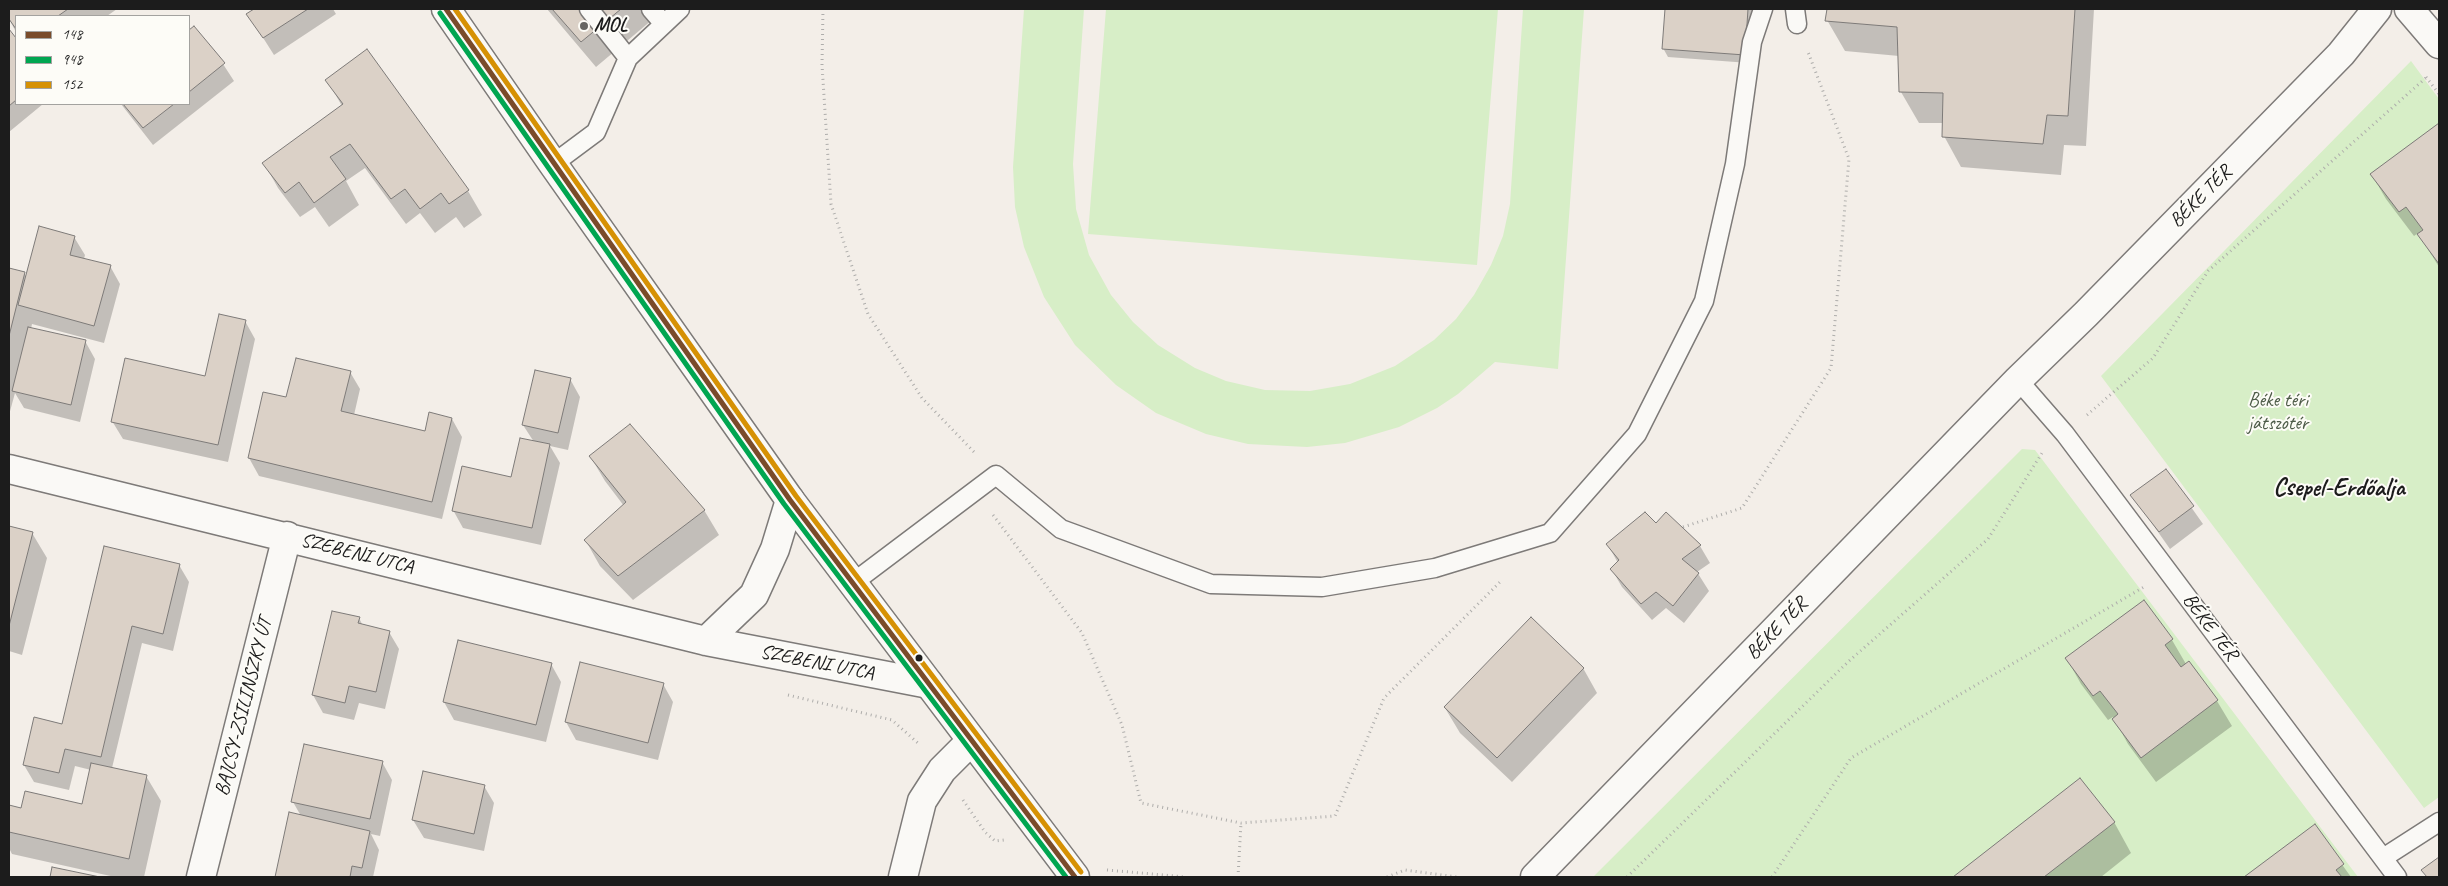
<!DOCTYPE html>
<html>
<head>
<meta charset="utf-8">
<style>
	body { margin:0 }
	#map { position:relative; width:2448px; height:886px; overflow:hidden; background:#f3eee8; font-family:Caveat,sans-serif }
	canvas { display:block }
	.frame { position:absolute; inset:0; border:10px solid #1c1c1c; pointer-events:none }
	.legend { position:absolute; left:15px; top:15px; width:175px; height:90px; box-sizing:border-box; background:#fdfcf7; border:1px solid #a3a29f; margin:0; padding:6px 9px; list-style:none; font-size:15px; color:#1c1c1c }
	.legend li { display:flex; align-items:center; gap:10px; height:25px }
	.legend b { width:25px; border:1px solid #a3a29f }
</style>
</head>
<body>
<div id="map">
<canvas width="2448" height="886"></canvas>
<div class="frame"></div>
<ul class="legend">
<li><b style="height:6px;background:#7a4b2a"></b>148</li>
<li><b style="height:6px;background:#00a651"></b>948</li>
<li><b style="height:6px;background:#d69104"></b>152</li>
</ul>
</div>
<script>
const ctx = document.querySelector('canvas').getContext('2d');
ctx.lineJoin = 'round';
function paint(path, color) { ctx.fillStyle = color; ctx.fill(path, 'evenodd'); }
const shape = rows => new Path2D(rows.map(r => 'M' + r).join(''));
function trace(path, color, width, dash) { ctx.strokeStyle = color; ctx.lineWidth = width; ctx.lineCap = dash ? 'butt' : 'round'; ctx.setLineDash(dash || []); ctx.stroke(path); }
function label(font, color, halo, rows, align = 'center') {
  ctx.font = font + ' Caveat,sans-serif'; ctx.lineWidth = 4; ctx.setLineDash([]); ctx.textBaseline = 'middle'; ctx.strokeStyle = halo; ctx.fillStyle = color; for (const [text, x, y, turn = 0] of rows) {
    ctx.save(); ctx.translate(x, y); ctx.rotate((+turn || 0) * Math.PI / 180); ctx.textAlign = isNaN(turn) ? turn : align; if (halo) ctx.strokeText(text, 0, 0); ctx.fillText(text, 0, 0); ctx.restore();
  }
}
const green = shape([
	[1024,9,1084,9,1073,164,1076,209,1089,255,1111,295,1133,322,1158,345,1195,368,1226,381,1265,390,1310,391,1350,384,1395,366,1434,340,1456,319,1474,295,1491,265,1503,236,1510,204,1523,9,1584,9,1558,369,1495,362,1458,394,1437,408,1399,427,1345,443,1307,447,1248,444,1206,434,1156,413,1116,385,1075,345,1044,297,1024,247,1015,207,1013,167],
	[1106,9,1498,9,1477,265,1088,234],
	[2411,61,2439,99,2439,797,2424,808,2101,376],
	[2022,449,2035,450,2358,877,1593,877]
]);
const shadow = shape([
	[9,9,117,9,107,16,16,16,16,32,9,19],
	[256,9,333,9,336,14,274,55,248,14],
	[547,9,665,9,596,67],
	[1666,9,1753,9,1749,63,1668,57,1663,48],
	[1828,9,2094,9,2086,146,2064,145,2061,175,1961,167,1944,136,1944,123,1919,123,1901,92,1899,56,1845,51,1827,20],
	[194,27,223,64,234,81,153,145,121,104,189,104,189,32],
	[9,31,16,40,16,104,43,104,9,132],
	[327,80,468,191,482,215,464,228,456,217,435,233,420,213,406,224,365,168,346,181,359,205,329,227,315,207,300,217,278,188,264,163,342,106],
	[2439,125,2439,267,2418,233,2414,236,2386,199,2372,175],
	[74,237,85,255,84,259,110,266,120,284,104,343,32,324,31,329,85,341,95,359,80,422,24,408,15,393,9,415,9,269,24,273,27,278],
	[245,321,255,339,228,462,123,439,112,421,206,378],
	[350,372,360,389,354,415,426,432,452,419,462,437,442,519,259,476,249,458],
	[570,379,580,397,568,450,550,446,560,463,541,545,463,528,453,510,512,479,534,442,523,425],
	[590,456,704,510,719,535,633,600,600,566,586,541,624,506,605,481],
	[2165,470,2203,524,2170,549,2132,495],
	[1666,514,1700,546,1710,563,1697,572,1709,591,1684,623,1666,608,1652,620,1622,587,1612,570,1618,563,1608,545,1656,525],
	[9,527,32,533,47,558,22,655,9,651],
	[105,547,179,565,189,582,173,651,142,643,112,768,146,776,161,801,144,877,115,877,12,854,9,848,9,806,22,809,83,806,91,770,75,766,69,790,34,782,24,765,63,726],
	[2143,602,2172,640,2186,664,2188,663,2217,701,2232,726,2156,782,2128,744,2113,717,2108,720,2081,684,2067,659],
	[359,618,363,626,389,632,399,649,385,709,359,703,354,720,323,713,313,695],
	[551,664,561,682,546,742,454,720,444,702],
	[1583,668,1597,693,1512,782,1460,733,1445,708],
	[663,684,673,702,658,760,576,740,566,722],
	[382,762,392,780,380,836,371,834,379,850,373,877,276,877,290,814,301,816,293,802],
	[2080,780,2114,822,2131,853,2101,877,1955,877],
	[484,786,494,803,484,851,424,838,413,820],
	[2314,826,2351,877,2246,877]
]);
const building = shape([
	[9,9,68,9,58,16,16,16,16,29,9,19,9,9],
	[254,9,308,9,263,38,246,14,254,9],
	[552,9,621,9,581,42,552,9],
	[1665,9,1748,9,1745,55,1662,49,1665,9],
	[1827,9,2075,9,2068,116,2047,115,2043,144,1942,137,1943,93,1899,92,1897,27,1825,21,1827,9],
	[194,26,225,63,189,92,189,30,194,26],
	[9,29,16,38,16,100,9,106,9,29],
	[367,49,469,190,449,204,441,193,420,209,405,189,391,199,350,144,330,157,346,179,314,203,299,182,285,193,262,163,343,104,325,80,367,49],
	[123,104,174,104,143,128,123,104],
	[2439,123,2439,264,2417,234,2423,230,2406,207,2399,212,2370,174,2439,123],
	[39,226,75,236,70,255,111,265,94,326,18,305,39,226],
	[9,268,25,272,9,336,9,268],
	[219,314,246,320,218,445,111,422,125,358,205,376,219,314],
	[28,327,86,340,71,405,12,391,28,327],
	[296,358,351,371,341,411,425,431,429,412,452,418,432,502,248,458,263,392,286,397,296,358],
	[535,370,571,378,558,433,522,425,535,370],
	[630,424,705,510,618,576,584,540,626,502,589,456,630,424],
	[520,438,550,444,532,528,452,511,462,466,511,477,520,438],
	[2166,469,2194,506,2159,532,2130,495,2166,469],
	[1645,512,1656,523,1666,512,1701,545,1682,559,1699,573,1673,606,1656,592,1641,604,1610,569,1619,560,1606,544,1645,512],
	[9,526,33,532,9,626,9,526],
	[104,546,180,564,163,634,132,626,101,757,65,749,59,773,23,765,34,717,62,724,104,546],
	[2144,600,2173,639,2165,645,2181,667,2189,661,2218,700,2141,758,2112,719,2118,714,2100,691,2093,696,2065,658,2144,600],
	[332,611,360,617,358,623,390,631,376,692,349,686,345,703,312,695,332,611],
	[1531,617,1584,668,1497,758,1444,707,1531,617],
	[458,640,552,663,536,725,443,702,458,640],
	[580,662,664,683,648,743,565,722,580,662],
	[304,744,383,761,370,819,291,802,304,744],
	[91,763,147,775,129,859,9,832,9,805,21,808,25,791,82,804,91,763],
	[423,771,485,785,474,834,412,820,423,771],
	[2080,778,2115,822,2044,877,1953,877,2080,778],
	[289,812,370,831,362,868,352,866,350,877,275,877,289,812],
	[2315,824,2344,864,2336,870,2342,877,2244,877,2315,824],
	[2439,857,2439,877,2427,877,2421,870,2439,857],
	[52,867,100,877,50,877,52,867]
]);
const path = shape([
	[823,9,822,65,831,204,868,314,922,398,975,453],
	[2426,77,2439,94],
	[2087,415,2153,358,2208,271,2428,76],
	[993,515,1082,633,1122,725,1141,803,1241,823,1335,816,1384,698,1501,581],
	[1683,527,1742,508,1831,368,1849,159,1808,52],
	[788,695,892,720,919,744],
	[963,800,985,832,995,841,1004,840],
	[1107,870,1186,877],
	[1238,877,1241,823],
	[1387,877,1405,870,1457,877],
	[1627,877,1849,661,1988,539,2042,453],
	[1772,877,1851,758,2144,587]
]);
const service = shape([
	[589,9,628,58],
	[651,9,664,24],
	[1795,9,1797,24],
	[553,164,596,132,628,58,680,9],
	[2018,380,2065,434,2397,877],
	[854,582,996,475,1061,529,1211,584,1322,587,1435,568,1550,533,1637,434,1704,301,1735,164,1752,42,1763,9],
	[2383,858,2439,822]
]);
const minor = shape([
	[2409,9,2439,44],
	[9,469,706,641,929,684],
	[706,641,754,595,775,549,790,500],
	[201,877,287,536],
	[903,877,922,801,942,770,971,741],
	[1535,877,2018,380,2086,314,2341,54,2377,9]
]);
const tertiary = shape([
	[446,9,553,164,790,500,1075,877]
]);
const bus1 = shape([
	[446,9,790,500,1075,877]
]);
const bus2 = shape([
	[440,13,784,504,1066,877]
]);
const bus3 = shape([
	[455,9,796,496,1081,872]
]);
const markers = [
	[584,26,5,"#676663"],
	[919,658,4.5,"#1c1c1c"]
];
const poiNames = [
	["MOL",594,26]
];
const streetNames = [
	["BÉKE TÉR",2201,197,-45],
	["SZEBENI UTCA",357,554,14],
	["BÉKE TÉR",2210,627,53],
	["BÉKE TÉR",1777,629,-46],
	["SZEBENI UTCA",817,663,11],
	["BAJCSY-ZSILINSZKY ÚT",244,707,-76]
];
const parkNames = [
	["Béke téri",2278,401],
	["játszótér",2278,424]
];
const districtNames = [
	["Csepel-Erdőalja",2339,488]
];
paint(green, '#d7eec7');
paint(shadow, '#0003');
paint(building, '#dbd1c7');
trace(building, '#7d7a78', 1);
trace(service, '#7d7a78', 21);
trace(minor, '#7d7a78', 31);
trace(tertiary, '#7d7a78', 31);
trace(path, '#aeadab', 3, [1, 4]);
trace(service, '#faf9f6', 18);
trace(minor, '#faf9f6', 28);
trace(tertiary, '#faf9f6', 28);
trace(bus1, '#7a4b2a', 5);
trace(bus2, '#00a651', 5);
trace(bus3, '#d69104', 5);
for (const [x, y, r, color] of markers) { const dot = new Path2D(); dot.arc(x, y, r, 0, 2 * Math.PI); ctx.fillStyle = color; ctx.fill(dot); trace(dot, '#fdfcf7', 2); }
label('bold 20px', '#1c1c1c', '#fdfcf7', poiNames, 'left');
label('20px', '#1c1c1c', '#fdfcf7', streetNames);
label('20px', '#4d5b47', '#fdfcf7', parkNames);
label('bold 25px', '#1c1c1c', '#fdfcf7', districtNames);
</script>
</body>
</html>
